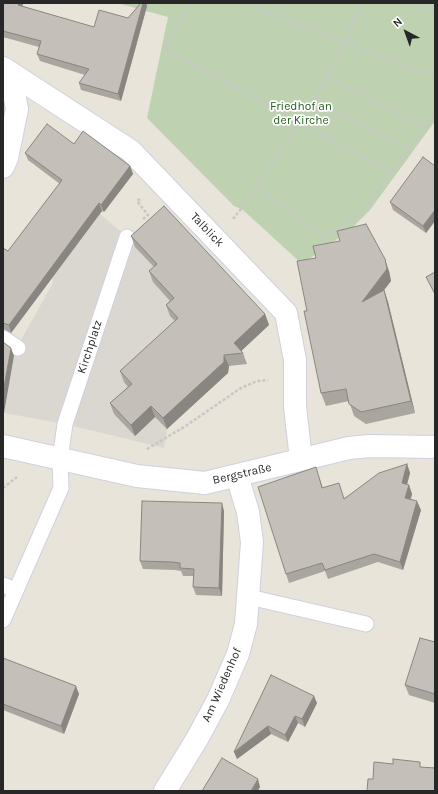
<!DOCTYPE html>
<html>
<head>
<meta charset="utf-8">
<style>
	body { margin:0 }
	#map { position:relative; width:438px; height:794px; overflow:hidden; background:#e9e4d9; font-family:Karla,sans-serif }
	canvas { display:block }
	.frame { position:absolute; inset:0; border:4px solid #272727; pointer-events:none }
	.north { position:absolute; left:386px; top:12px; width:40px; height:40px; -webkit-text-stroke:3px #fff; paint-order:stroke; rotate:319deg; font-size:11px; font-weight:700; line-height:16px; text-align:center; color:#272727 }
	.north::after { content:''; display:block; margin:auto; width:14px; height:18px; background:#272727; clip-path:polygon(50% 0,100% 100%,50% 72%,0 100%) }
</style>
</head>
<body>
<div id="map">
<canvas width="438" height="794"></canvas>
<div class="frame"></div>
<div class="north">N</div>
</div>
<script>
const ctx = document.querySelector('canvas').getContext('2d');
ctx.lineJoin = 'round';
function paint(path, color) { ctx.fillStyle = color; ctx.fill(path, 'evenodd'); }
const shape = rows => new Path2D(rows.map(r => 'M' + r).join(''));
function trace(path, color, width, dash) { ctx.strokeStyle = color; ctx.lineWidth = width; ctx.lineCap = dash ? 'butt' : 'round'; ctx.setLineDash(dash || []); ctx.stroke(path); }
function label(font, color, halo, rows, align = 'center') {
  ctx.font = font + ' Karla,sans-serif'; ctx.lineWidth = 3.5; ctx.setLineDash([]); ctx.textBaseline = 'middle'; ctx.strokeStyle = halo; ctx.fillStyle = color; for (const [text, x, y, turn = 0] of rows) {
    ctx.save(); ctx.translate(x, y); ctx.rotate((+turn || 0) * Math.PI / 180); ctx.textAlign = isNaN(turn) ? turn : align; if (halo) ctx.strokeText(text, 0, 0); ctx.fillText(text, 0, 0); ctx.restore();
  }
}
const cemetery = shape([
	[117,3,435,3,435,121,370,210,350,230,302,264,243,210,234,206,147,118,168,17]
]);
const plaza = shape([
	[100,214,127,237,161,275,178,309,182,329,136,395,167,429,164,448,65,424,4,413,14,358,22,338,53,283,52,277]
]);
const path = shape([
	[190,3,164,49,392,172],
	[245,3,435,77],
	[409,3,435,12],
	[326,77,426,127],
	[315,99,409,149],
	[257,186,324,237,361,213,435,114],
	[140,199,137,201,148,215,143,219],
	[233,219,248,200,315,99,345,42,361,3],
	[147,449,184,427,241,388,257,381,268,380],
	[3,488,17,477]
]);
const service = shape([
	[3,338,18,348],
	[3,585,16,590],
	[249,597,366,624],
	[3,620,61,488,60,459,65,424,127,237]
]);
const minor = shape([
	[3,68,131,151,286,313,295,360,295,407,301,459],
	[3,167,7,158,17,109,10,72],
	[165,791,197,739,218,700,238,654,246,624,252,542,248,512,237,476]
]);
const secondary = shape([
	[3,446,137,476,205,483,349,448,369,446,435,447]
]);
const wall = shape([
	[3,3,23,3,22,7,94,27,128,18,141,3,146,3,147,6,121,101,81,90,79,83,85,75,40,61,37,54,39,47,3,37],
	[74,144,130,166,133,174,104,212,102,211,11,333,3,329,3,248,8,251,60,184,28,160,25,153],
	[435,166,435,221,426,233,393,210,390,202],
	[131,236,265,314,269,325,241,351,243,353,247,364,229,366,228,373,167,429,155,417,135,436,114,414,110,403,128,387,124,382,120,371,175,321,170,316,166,305,170,301,153,282,149,271,154,267,135,247],
	[316,258,389,271,391,281,384,290,388,302,415,413,366,424,354,416,349,401,326,406,321,393,307,311],
	[435,272,435,295,426,277],
	[407,464,410,473,407,485,409,485,412,494,411,499,421,510,403,570,378,562,328,579,325,571,289,583,286,574,319,476,323,488,344,498],
	[224,511,222,596,196,595,193,587,193,576,183,576,181,571,175,570,143,569,140,561],
	[435,642,435,703,409,695,405,685],
	[3,658,79,694,64,734,3,710],
	[271,675,317,703,305,727,298,723,288,742,271,734,237,759]
]);
const shadedWall = shape([
	[19,3,23,3,21,13,18,5],
	[143,3,146,3,147,6,121,101,118,94],
	[130,166,133,174,104,212,101,205],
	[99,203,102,211,11,333,9,325],
	[435,210,435,221,426,233,423,226],
	[385,259,389,271,391,281,384,290,388,302,415,413,411,401,362,302],
	[265,314,269,325,238,354,234,343],
	[11,348,14,356,4,413,3,393],
	[224,355,229,366,228,373,167,429,163,418],
	[151,406,155,417,135,436,131,425],
	[407,464,410,473,405,491,402,483],
	[409,485,412,494,408,506,405,498],
	[417,501,421,510,403,570,400,562],
	[222,503,224,511,222,596,219,588],
	[76,686,79,694,64,734,61,726],
	[314,696,317,703,305,727,302,719],
	[295,716,298,723,288,742,285,735],
	[268,726,271,734,237,759,234,752],
	[258,779,260,787,258,791,251,791]
]);
const building = shape([
	[3,3,19,3,18,5,94,27,99,10,128,18,141,3,143,3,118,94,79,83,89,69,37,54,41,41,3,31,3,3],
	[47,124,74,144,83,131,130,166,101,205,99,203,9,325,3,323,3,248,8,251,62,180,25,153,47,124],
	[423,157,435,166,435,210,423,226,390,202,423,157],
	[164,206,265,314,234,343,243,353,224,355,224,362,163,418,151,406,131,425,110,403,132,384,120,371,178,318,166,305,174,298,149,271,157,264,131,236,164,206],
	[366,224,385,259,387,269,362,302,384,290,411,401,361,412,349,404,346,389,321,393,304,311,307,311,297,261,316,258,313,246,340,241,337,231,366,224],
	[435,272,435,294,426,277,435,272],
	[3,342,11,348,3,393,3,342],
	[407,464,402,483,409,485,405,498,417,501,400,562,374,554,325,570,322,563,286,574,258,487,316,467,322,488,339,483,344,499,379,473,407,464],
	[142,501,222,503,219,588,193,587,194,569,180,568,180,563,172,562,140,561,142,501],
	[420,638,435,642,435,694,405,685,420,638],
	[3,658,76,686,61,726,3,704,3,658],
	[271,675,314,696,302,719,295,716,285,735,268,726,234,752,271,675],
	[222,758,258,779,251,791,202,791,222,758],
	[393,759,420,762,420,767,435,768,435,791,367,791,368,779,373,779,374,762,393,764,393,759]
]);
const parkNames = [
	["Friedhof an",301,107],
	["der Kirche",301,121]
];
const streetNames = [
	["Talblick",207,230,46],
	["Kirchplatz",90,347,-72],
	["Bergstraße",242,474,-13],
	["Am Wiedenhof",222,685,-66]
];
paint(cemetery, '#bed2b1');
paint(plaza, '#dad6d0');
trace(service, '#cfd0e0', 17);
trace(minor, '#cfd0e0', 24);
trace(secondary, '#cfd0e0', 24);
trace(path, '#c7c7c7', 2.5, [3, 2]);
trace(service, '#fff', 15);
trace(minor, '#fff', 22);
trace(secondary, '#fff', 22);
paint(wall, '#a9a59f');
paint(shadedWall, '#898682');
paint(building, '#c4c0b9');
trace(building, '#898682', 1);
label('12px', '#255f1d', '#fff', parkNames);
label('12px', '#272727', '#fff', streetNames);
</script>
</body>
</html>
